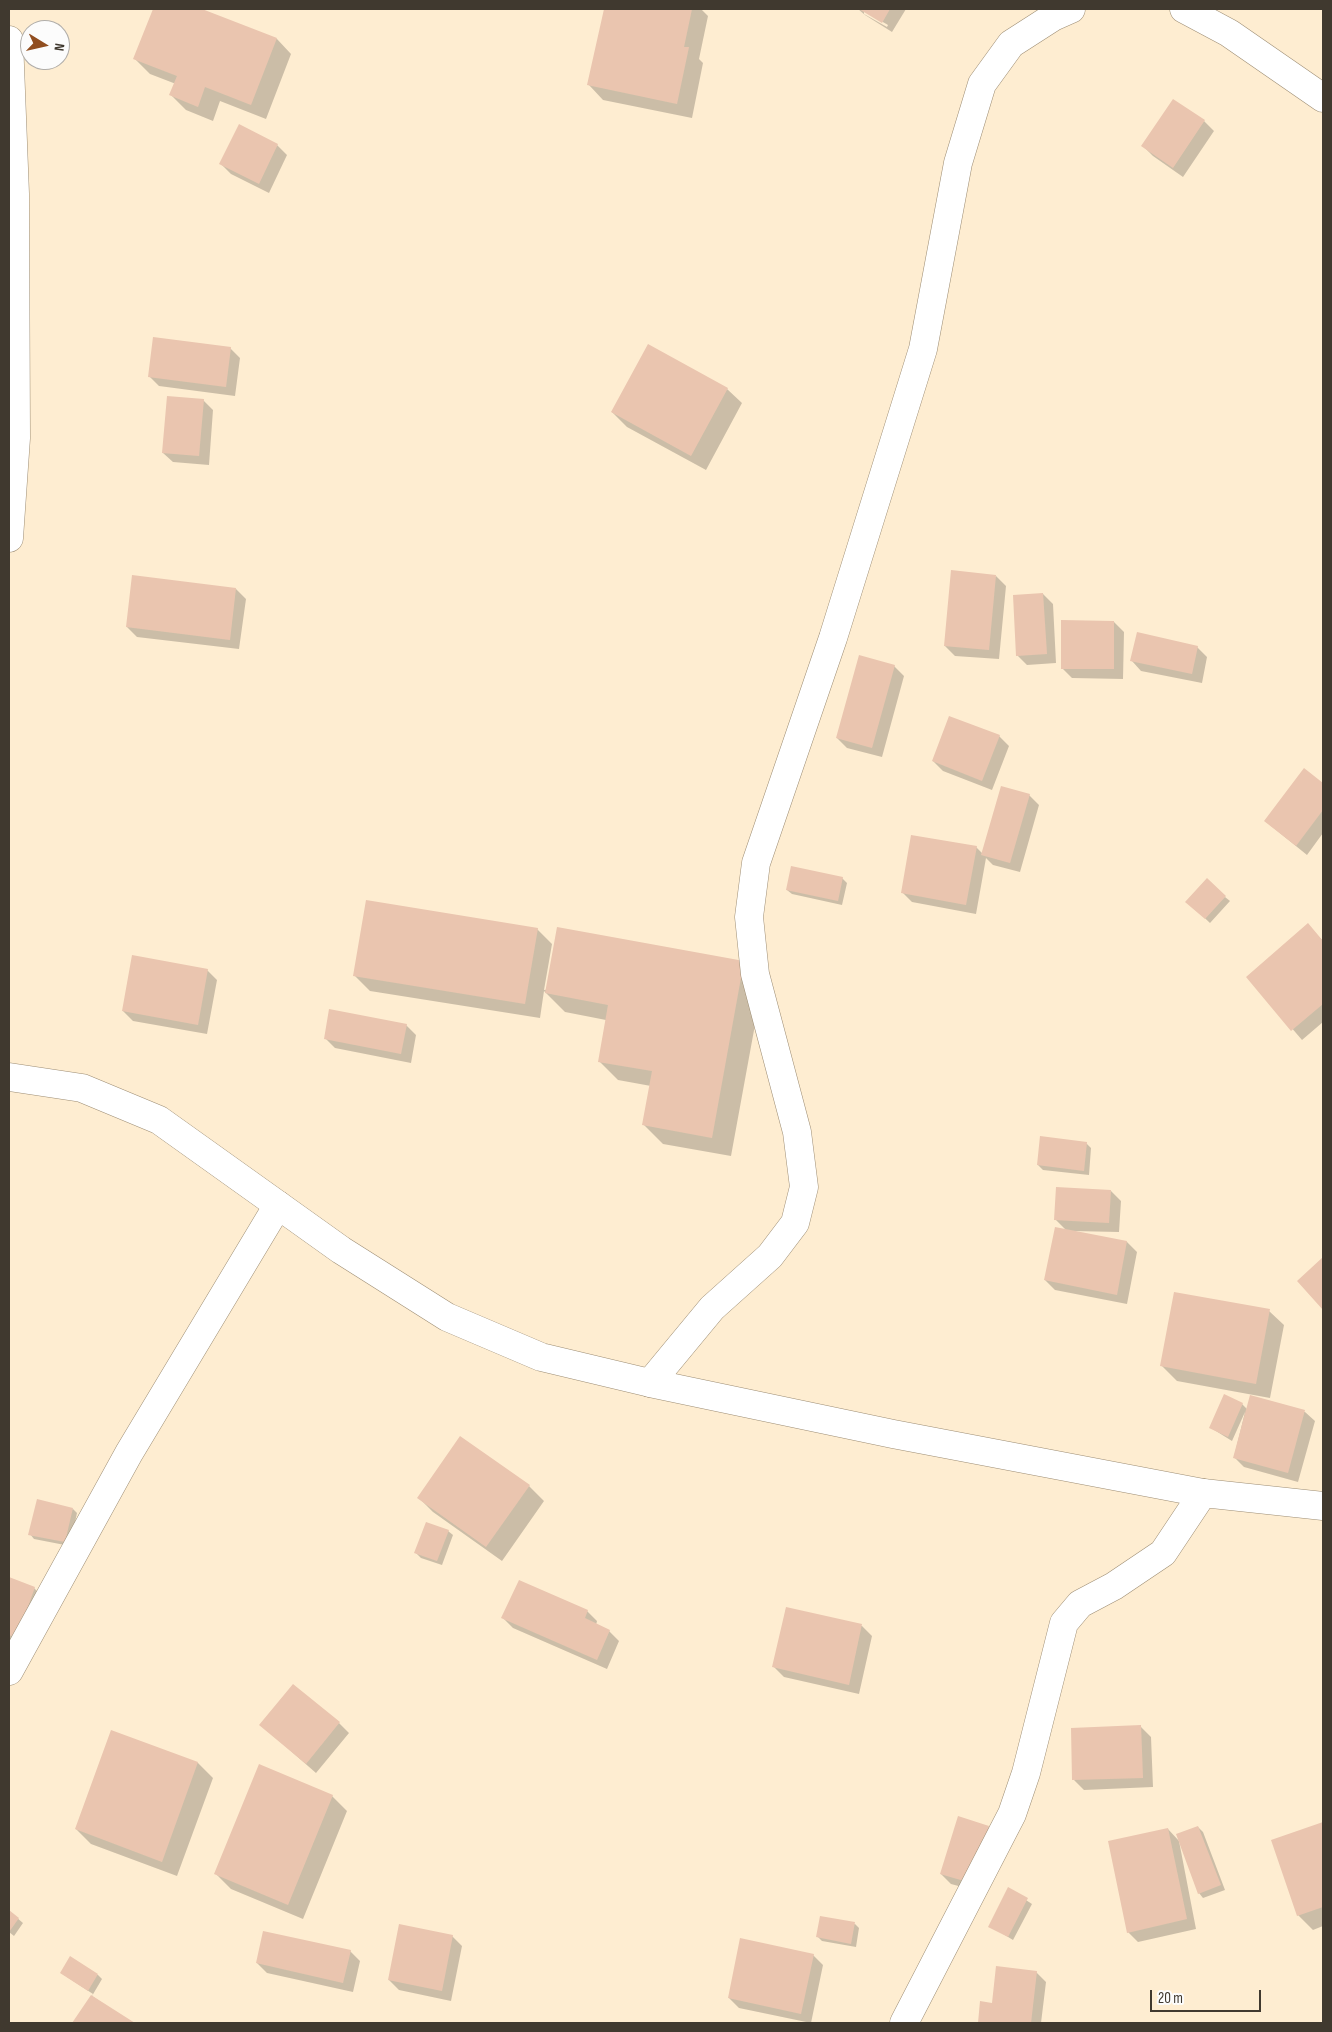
<!DOCTYPE html>
<html>
<head>
<meta charset="utf-8">
<style>
	body { margin:0 }
	#map { position:relative; width:1332px; height:2032px; overflow:hidden; background:#feedd1; font-family:"Sofia Sans Condensed",sans-serif }
	canvas { display:block }
	.frame { position:absolute; inset:0; border:10px solid #40392f; pointer-events:none }
	.north { position:absolute; left:20px; top:20px; width:50px; height:50px; box-sizing:border-box; background:#fcfcfc; border:1px solid #b1aeaa; border-radius:50%; rotate:99deg; font-size:14px; font-weight:700; line-height:20px; text-align:center; color:#40392f }
	.north::after { content:''; display:block; margin:auto; width:18px; height:22px; background:#914e20; clip-path:polygon(50% 0,100% 100%,50% 72%,0 100%) }
	.scale { position:absolute; left:1150px; top:1990px; width:111px; height:22px; box-sizing:border-box; border:2px solid #40392f; border-top:0; padding-left:6px; font-size:15px; line-height:18px; white-space:nowrap; color:#40392f; -webkit-text-stroke:4px #fcfcfc; paint-order:stroke }
</style>
</head>
<body>
<div id="map">
<canvas width="1332" height="2032"></canvas>
<div class="frame"></div>
<div class="north">N</div>
<div class="scale">20 m</div>
</div>
<script>
const ctx = document.querySelector('canvas').getContext('2d');
ctx.lineJoin = 'round';
function paint(path, color) { ctx.fillStyle = color; ctx.fill(path, 'evenodd'); }
const shape = rows => new Path2D(rows.map(r => 'M' + r).join(''));
function trace(path, color, width, dash) { ctx.strokeStyle = color; ctx.lineWidth = width; ctx.lineCap = dash ? 'butt' : 'round'; ctx.setLineDash(dash || []); ctx.stroke(path); }
const shadow = shape([
	[154,9,198,9,277,39,291,54,266,119,220,101,213,121,186,110,171,95,176,84,150,74,135,59],
	[605,9,701,9,708,16,699,59,703,63,692,118,603,100,589,85],
	[858,9,906,9,892,32,865,15],
	[864,11,888,25,887,27,864,14],
	[1204,121,1214,131,1183,177,1153,156,1143,146],
	[277,145,287,155,269,193,231,174,221,164],
	[230,348,240,358,235,396,159,386,149,376],
	[727,389,742,403,706,470,627,427,612,412],
	[203,400,213,410,209,465,173,462,163,453],
	[996,576,1006,586,999,659,955,656,945,646],
	[236,589,246,599,239,649,137,637,127,627],
	[1043,594,1053,604,1056,663,1027,665,1017,655],
	[1114,622,1124,632,1123,679,1072,678,1062,668],
	[1197,647,1207,657,1202,683,1141,671,1132,661],
	[894,666,904,676,882,757,847,748,837,738],
	[999,736,1009,746,992,790,943,771,933,761],
	[1304,770,1323,784,1323,833,1307,855,1265,821],
	[1029,795,1039,805,1020,872,993,865,986,858,976,914,912,902,902,892,976,847,983,854],
	[842,878,847,883,842,905,792,894,787,890],
	[1225,897,1230,901,1210,923,1192,906],
	[1308,925,1323,941,1323,1022,1302,1040,1248,977],
	[537,929,552,944,544,990,744,962,763,981,731,1156,663,1144,644,1125,651,1086,618,1080,599,1061,606,1020,565,1012,544,991,540,1018,370,991,355,976],
	[207,970,217,980,207,1034,133,1021,123,1011],
	[406,1025,416,1035,411,1063,335,1048,325,1038],
	[1086,1143,1091,1148,1089,1175,1043,1170,1038,1165],
	[1111,1191,1121,1201,1119,1232,1072,1231,1127,1242,1137,1252,1127,1304,1055,1290,1045,1280,1066,1230,1055,1219],
	[1269,1311,1284,1325,1270,1398,1177,1381,1162,1366],
	[1251,1396,1305,1412,1315,1421,1298,1482,1244,1467,1234,1457,1245,1412,1232,1441,1211,1428,1242,1404,1248,1410],
	[529,1486,544,1501,502,1561,433,1512,419,1498],
	[73,1509,77,1513,70,1546,34,1539,30,1534],
	[448,1531,453,1535,442,1565,421,1558,416,1553],
	[9,1579,34,1588,44,1598,27,1647,9,1641],
	[786,1609,862,1626,872,1636,859,1694,784,1677,774,1667],
	[587,1611,597,1621,596,1625,609,1631,619,1641,607,1669,513,1628,503,1618],
	[339,1723,349,1733,316,1773,261,1725],
	[1141,1727,1151,1737,1153,1787,1084,1790,1074,1780],
	[111,1732,198,1763,213,1778,177,1876,91,1844,76,1829],
	[332,1796,347,1811,303,1919,231,1889,216,1874],
	[1323,1824,1323,1926,1313,1930,1298,1915,1273,1841],
	[989,1827,999,1837,981,1892,951,1884,941,1874],
	[1198,1827,1203,1832,1225,1890,1203,1898,1199,1893],
	[1168,1829,1179,1841,1196,1929,1138,1942,1128,1932],
	[1009,1889,1032,1904,1013,1940,990,1926],
	[9,1911,23,1923,14,1936,9,1932],
	[855,1924,859,1928,856,1947,822,1941,817,1936],
	[452,1936,462,1946,451,2001,399,1990,389,1980],
	[350,1951,360,1961,353,1992,267,1973,257,1963],
	[813,1955,823,1965,811,2023,739,2008,729,1998],
	[1036,1972,1046,1982,1041,2023,979,2023,981,2003,993,2004],
	[61,1973,98,1975,102,1979,92,1996,132,2023,73,2023,93,1994]
]);
const building = shape([
	[153,9,202,9,277,38,251,105,205,87,198,107,169,95,177,76,133,59],
	[604,9,692,9,684,47,689,47,677,104,587,85],
	[859,9,890,9,882,23],
	[1173,99,1205,120,1173,168,1141,146],
	[239,124,278,144,259,184,219,164],
	[153,337,231,347,226,387,148,377],
	[648,344,728,388,691,456,611,412],
	[167,396,204,399,199,456,162,453],
	[951,570,996,575,989,650,944,646],
	[132,575,236,588,230,640,126,627],
	[1043,593,1047,654,1016,656,1013,595],
	[1061,620,1114,621,1114,669,1061,669],
	[1137,632,1198,646,1192,674,1130,661],
	[859,655,895,665,872,748,836,738],
	[949,716,1000,735,982,781,932,761],
	[1304,768,1323,783,1323,810,1296,846,1264,821],
	[1001,786,1030,794,1010,863,981,855],
	[911,835,977,846,966,905,901,893],
	[791,866,843,877,838,901,786,890],
	[1207,878,1226,896,1205,919,1185,902],
	[366,900,538,928,525,1004,353,976],
	[1308,923,1323,941,1323,1004,1291,1031,1246,977],
	[557,927,744,961,712,1138,642,1125,652,1071,598,1062,608,1005,545,993],
	[132,955,208,969,198,1025,122,1011],
	[329,1009,407,1024,401,1054,324,1039],
	[1040,1136,1087,1142,1084,1171,1037,1165],
	[1056,1187,1111,1190,1109,1223,1054,1220],
	[1055,1227,1127,1241,1117,1295,1044,1280],
	[1323,1257,1323,1310,1297,1281],
	[1174,1292,1270,1309,1256,1384,1160,1366],
	[1224,1394,1243,1403,1228,1437,1209,1428],
	[1250,1395,1305,1410,1288,1473,1233,1458],
	[460,1436,530,1485,486,1547,417,1498],
	[37,1499,73,1508,65,1542,28,1535],
	[426,1522,449,1530,437,1561,414,1553],
	[9,1577,35,1587,17,1638,9,1635],
	[519,1580,588,1610,585,1618,610,1630,597,1660,501,1618],
	[786,1607,862,1624,849,1685,772,1667],
	[293,1684,340,1722,306,1764,259,1725],
	[1141,1725,1143,1778,1072,1780,1071,1728],
	[111,1730,198,1762,162,1862,75,1829],
	[259,1764,333,1795,288,1905,214,1874],
	[958,1816,989,1826,971,1883,940,1874],
	[1323,1822,1323,1907,1297,1916,1271,1840],
	[1198,1826,1221,1885,1198,1894,1176,1834],
	[1168,1828,1187,1919,1127,1933,1108,1841],
	[1008,1887,1028,1898,1008,1937,988,1927],
	[9,1910,19,1918,9,1932],
	[820,1916,855,1922,851,1944,816,1937],
	[399,1924,453,1935,442,1991,388,1980],
	[263,1931,351,1950,343,1983,256,1963],
	[740,1938,814,1954,801,2014,728,1998],
	[70,1956,98,1974,88,1991,60,1973],
	[996,1966,1037,1971,1031,2023,978,2023,980,2001,992,2003],
	[91,1995,135,2023,72,2023]
]);
const minor = shape([
	[1184,9,1229,33,1323,98],
	[9,40,15,194,16,438,9,538],
	[650,1383,712,1308,770,1256,795,1223,804,1187,797,1132,755,974,749,917,756,863,833,638,923,349,958,163,982,84,1011,44,1053,17,1071,9],
	[9,1671,129,1453,278,1205],
	[904,2023,1012,1814,1026,1773,1064,1623,1080,1604,1114,1586,1163,1553,1203,1493]
]);
const tertiary = shape([
	[9,1077,82,1088,159,1120,341,1250,447,1317,541,1357,650,1383,893,1434,1203,1493,1323,1506]
]);
paint(shadow, '#0003');
paint(building, '#eac5af');
trace(minor, '#9d8d74', 29);
trace(tertiary, '#9d8d74', 29);
trace(minor, '#fff', 28);
trace(tertiary, '#fff', 28);
</script>
</body>
</html>
